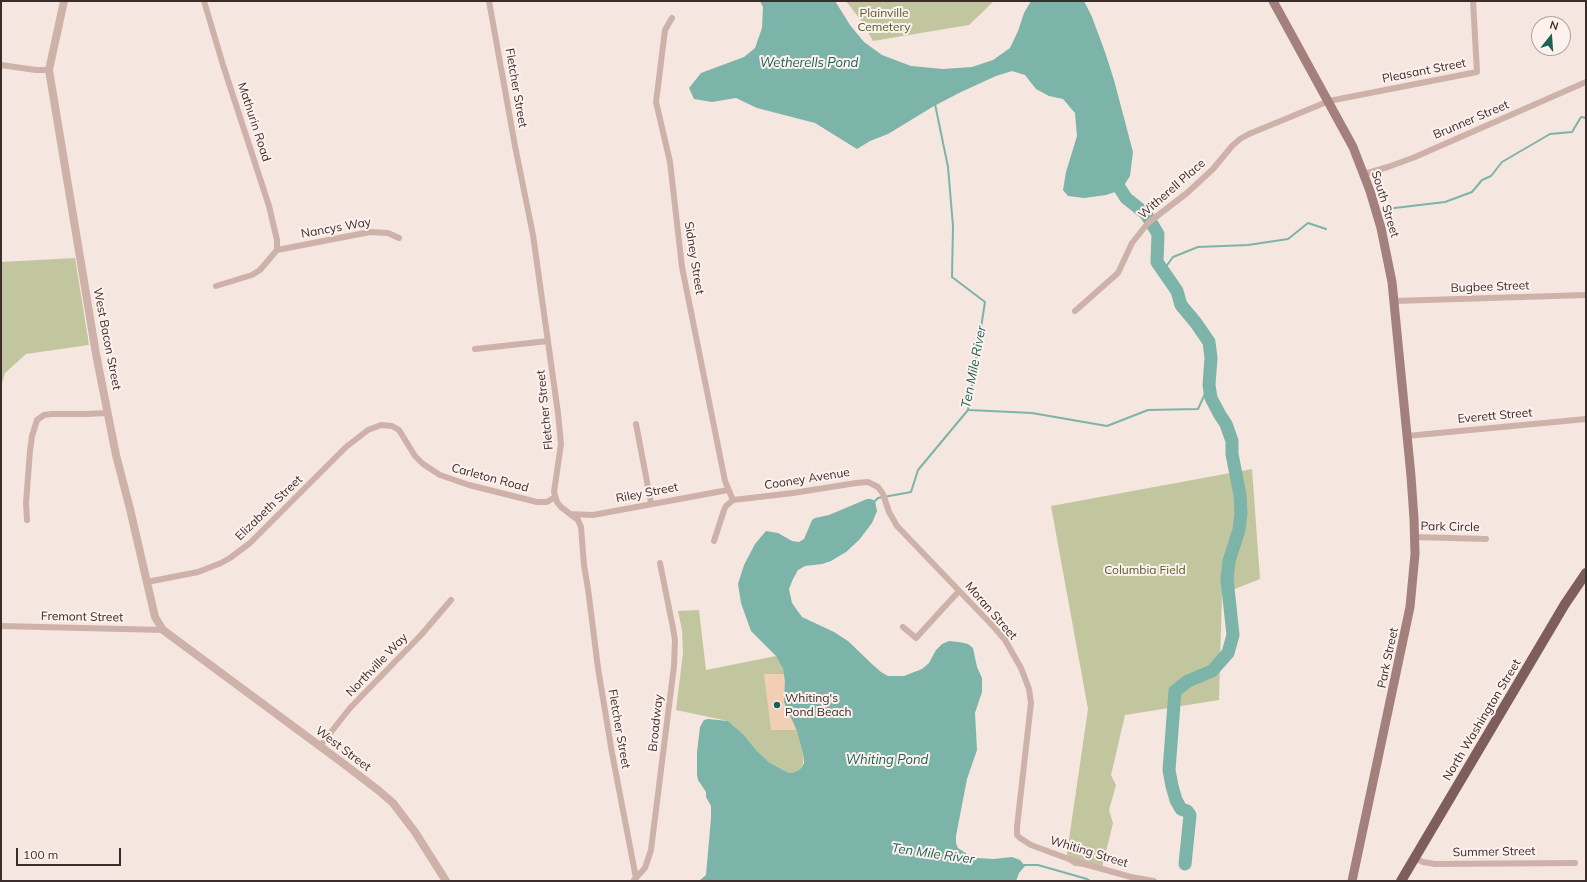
<!DOCTYPE html>
<html>
<head>
<meta charset="utf-8">
<style>
	body { margin:0 }
	#map { position:relative; width:1587px; height:882px; overflow:hidden; background:#f5e6df; font-family:Mulish,sans-serif }
	canvas { display:block }
	.frame { position:absolute; inset:0; border:2px solid #3b2b2a; pointer-events:none }
	.north { position:absolute; left:1531px; top:16px; width:40px; height:40px; box-sizing:border-box; background:#fcf1ed; border:1px solid #afa29f; border-radius:50%; rotate:17deg; font-size:11px; font-weight:700; line-height:16px; text-align:center; color:#3b2b2a }
	.north::after { content:''; display:block; margin:auto; width:14px; height:18px; background:#1b6155; clip-path:polygon(50% 0,100% 100%,50% 72%,0 100%) }
	.scale { position:absolute; left:16px; top:848px; width:105px; height:18px; box-sizing:border-box; border:2px solid #3b2b2a; border-top:0; padding-left:5px; font-size:12px; line-height:14px; white-space:nowrap; color:#3b2b2a; -webkit-text-stroke:3px #fcf1ed; paint-order:stroke }
</style>
</head>
<body>
<div id="map">
<canvas width="1587" height="882"></canvas>
<div class="frame"></div>
<div class="north">N</div>
<div class="scale">100 m</div>
</div>
<script>
const ctx = document.querySelector('canvas').getContext('2d');
ctx.lineJoin = 'round';
function paint(path, color) { ctx.fillStyle = color; ctx.fill(path, 'evenodd'); }
const shape = rows => new Path2D(rows.map(r => 'M' + r).join(''));
function trace(path, color, width, dash) { ctx.strokeStyle = color; ctx.lineWidth = width; ctx.lineCap = dash ? 'butt' : 'round'; ctx.setLineDash(dash || []); ctx.stroke(path); }
function label(font, color, halo, rows, align = 'center') {
  ctx.font = font + ' Mulish,sans-serif'; ctx.lineWidth = 4; ctx.setLineDash([]); ctx.textBaseline = 'middle'; ctx.strokeStyle = halo; ctx.fillStyle = color; for (const [text, x, y, turn = 0] of rows) {
    ctx.save(); ctx.translate(x, y); ctx.rotate((+turn || 0) * Math.PI / 180); ctx.textAlign = isNaN(turn) ? turn : align; if (halo) ctx.strokeText(text, 0, 0); ctx.fillText(text, 0, 0); ctx.restore();
  }
}
const green = shape([
	[846,1,994,1,969,25,873,41,862,22],
	[75,258,89,345,26,354,5,373,1,387,1,262],
	[1252,469,1260,579,1222,594,1219,700,1125,715,1111,775,1116,785,1109,810,1113,823,1102,868,1074,866,1066,860,1088,709,1051,506],
	[699,610,706,670,776,656,779,660,785,674,784,702,797,730,804,758,802,767,799,770,792,773,787,772,770,763,757,751,743,734,728,721,676,710,683,653,682,630,678,611]
]);
const sand = shape([
	[764,674,785,674,784,702,797,730,771,730]
]);
const water = shape([
	[760,1,835,1,850,25,864,42,882,55,911,66,943,69,972,67,993,60,1010,48,1018,31,1024,13,1031,1,1084,1,1092,17,1105,52,1114,80,1133,152,1130,176,1121,190,1106,195,1084,198,1068,196,1063,190,1066,172,1077,136,1075,113,1063,99,1049,96,1036,89,1025,75,1012,71,996,76,961,92,934,106,888,134,870,141,857,149,815,123,757,108,736,98,712,102,694,99,689,88,701,73,744,57,755,48,762,28,763,7],
	[867,499,871,499,875,501,877,511,872,523,859,540,846,552,831,561,822,564,805,566,798,570,793,579,789,589,792,603,802,617,834,632,848,641,873,665,881,672,888,676,904,676,922,669,929,663,936,650,942,644,949,641,959,642,968,644,973,648,977,667,982,678,982,692,975,713,977,750,967,779,956,836,956,843,958,848,967,854,977,858,994,859,1012,857,1020,860,1025,866,1019,873,1016,881,699,881,706,875,711,818,711,806,706,797,706,792,698,780,697,775,697,752,700,727,704,720,708,719,728,721,743,734,757,751,770,763,787,772,792,773,799,770,802,767,804,763,804,758,797,731,784,702,785,681,783,669,776,656,751,631,741,603,738,584,744,565,755,544,766,531,778,533,792,541,799,542,804,539,812,520,815,518,829,515]
]);
const stream = shape([
	[1386,209,1445,202,1472,192,1482,180,1491,176,1502,162,1550,134,1572,132,1581,117,1586,118],
	[1162,272,1173,257,1198,247,1248,245,1288,239,1308,223,1326,229],
	[969,410,1032,413,1107,426,1148,410,1198,409,1209,385],
	[874,502,878,498,911,492,918,470,968,410,985,302,952,277,953,226,948,167,935,104],
	[1023,865,1038,865,1087,879,1090,881]
]);
const river = shape([
	[1112,176,1126,198,1146,214,1158,234,1157,262,1177,291,1181,305,1196,323,1209,342,1211,358,1209,385,1211,398,1220,415,1226,424,1232,441,1232,454,1240,495,1241,513,1239,530,1229,561,1227,579,1233,635,1228,653,1212,671,1188,681,1175,691,1169,770,1172,786,1176,800,1181,809,1187,811,1190,815,1185,864]
]);
const minor = shape([
	[204,1,223,65,269,206,277,240,277,250,260,270,252,275,216,286],
	[489,1,515,146,533,235,558,413,561,444,554,492,557,502,561,507,578,520,581,527,584,565,588,589,598,668,612,753,636,878],
	[672,18,665,30,656,102,670,162,682,267,725,481,733,500],
	[1,65,36,70,49,70],
	[1364,174,1388,167,1415,157,1586,82],
	[277,250,370,232,388,233,399,238],
	[1394,301,1586,295],
	[1075,311,1118,273,1132,243,1148,223,1187,193,1213,169,1232,146,1240,139,1249,134,1329,101,1477,72,1473,1],
	[475,349,548,341],
	[636,424,651,503],
	[1407,436,1586,419],
	[570,514,593,515,728,490],
	[27,520,26,503,30,451,32,436,37,420,44,415,52,414,86,414,108,413],
	[1414,537,1486,539],
	[714,541,724,510,726,506,733,500,793,493,856,483,868,482,878,487,883,494,889,512,897,526,992,625,1005,640,1021,668,1029,689,1031,703,1017,827,1017,835,1020,838,1031,845,1077,862,1131,877,1154,881],
	[147,582,198,572,221,563,230,558,250,543,346,447,368,430,381,425,392,426,399,430,415,456,423,464,440,475,469,485,537,502,547,502,555,497],
	[1,626,163,630],
	[903,627,916,638,959,591],
	[320,746,350,708,421,635,451,600],
	[1414,858,1423,862,1435,864,1575,863],
	[634,880,645,868,651,850,674,666,675,640,673,628,660,563]
]);
const tertiary = shape([
	[64,1,49,70,96,354,116,455,130,509,155,617,163,630,340,761,378,790,393,803,415,832,446,881]
]);
const secondary = shape([
	[1273,1,1353,147,1370,191,1381,228,1392,282,1411,476,1414,519,1415,554,1410,607,1352,881]
]);
const primary = shape([
	[1401,881,1565,604,1586,573]
]);
const markers = [
	[777,705,4,"#1b6155"]
];
const parkNames = [
	["Plainville",884,13],
	["Cemetery",884,27],
	["Columbia Field",1145,570]
];
const streetNames = [
	["Pleasant Street",1424,71,-11],
	["Fletcher Street",516,88,80],
	["Brunner Street",1471,120,-23],
	["Mathurin Road",254,122,72],
	["Witherell Place",1172,189,-41],
	["South Street",1385,204,73],
	["Nancys Way",336,228,-10],
	["Sidney Street",694,258,81],
	["Bugbee Street",1490,287,-2],
	["West Bacon Street",107,339,79],
	["Fletcher Street",545,410,-96],
	["Everett Street",1495,416,-5],
	["Carleton Road",490,478,15],
	["Cooney Avenue",807,479,-9],
	["Riley Street",647,493,-11],
	["Elizabeth Street",269,508,-44],
	["Park Circle",1450,527,1],
	["Moran Street",991,611,49],
	["Fremont Street",82,617,1],
	["Park Street",1388,658,-78],
	["Northville Way",377,665,-46],
	["North Washington Street",1482,720,-59],
	["Broadway",656,723,-84],
	["Fletcher Street",619,729,80],
	["West Street",343,749,37],
	["Whiting Street",1089,852,17],
	["Summer Street",1494,852,-1]
];
const poiNames = [
	["Whiting's",785,698],
	["Pond Beach",785,712]
];
const waterNames = [
	["Wetherells Pond",809,63],
	["Ten Mile River",974,367,-79],
	["Whiting Pond",887,760],
	["Ten Mile River",933,854,8]
];
paint(green, '#c2c69e');
paint(sand, '#f2ceb4');
paint(water, '#7cb4a9');
trace(stream, '#7cb4a9', 2);
trace(river, '#7cb4a9', 13);
trace(minor, '#ceb2aa', 6);
trace(tertiary, '#ceb2aa', 8);
trace(secondary, '#a3807b', 9);
trace(primary, '#7e5e5a', 10);
for (const [x, y, r, color] of markers) { const dot = new Path2D(); dot.arc(x, y, r, 0, 2 * Math.PI); ctx.fillStyle = color; ctx.fill(dot); trace(dot, '#fcf1ed', 1.5); }
label('12px', '#555c2b', '#fcf1ed', parkNames);
label('12px', '#3b2b2a', '#fcf1ed', streetNames);
label('12px', '#3b2b2a', '#fcf1ed', poiNames, 'left');
label('italic 13px', '#1b6155', '#fcf1ed', waterNames);
</script>
</body>
</html>
